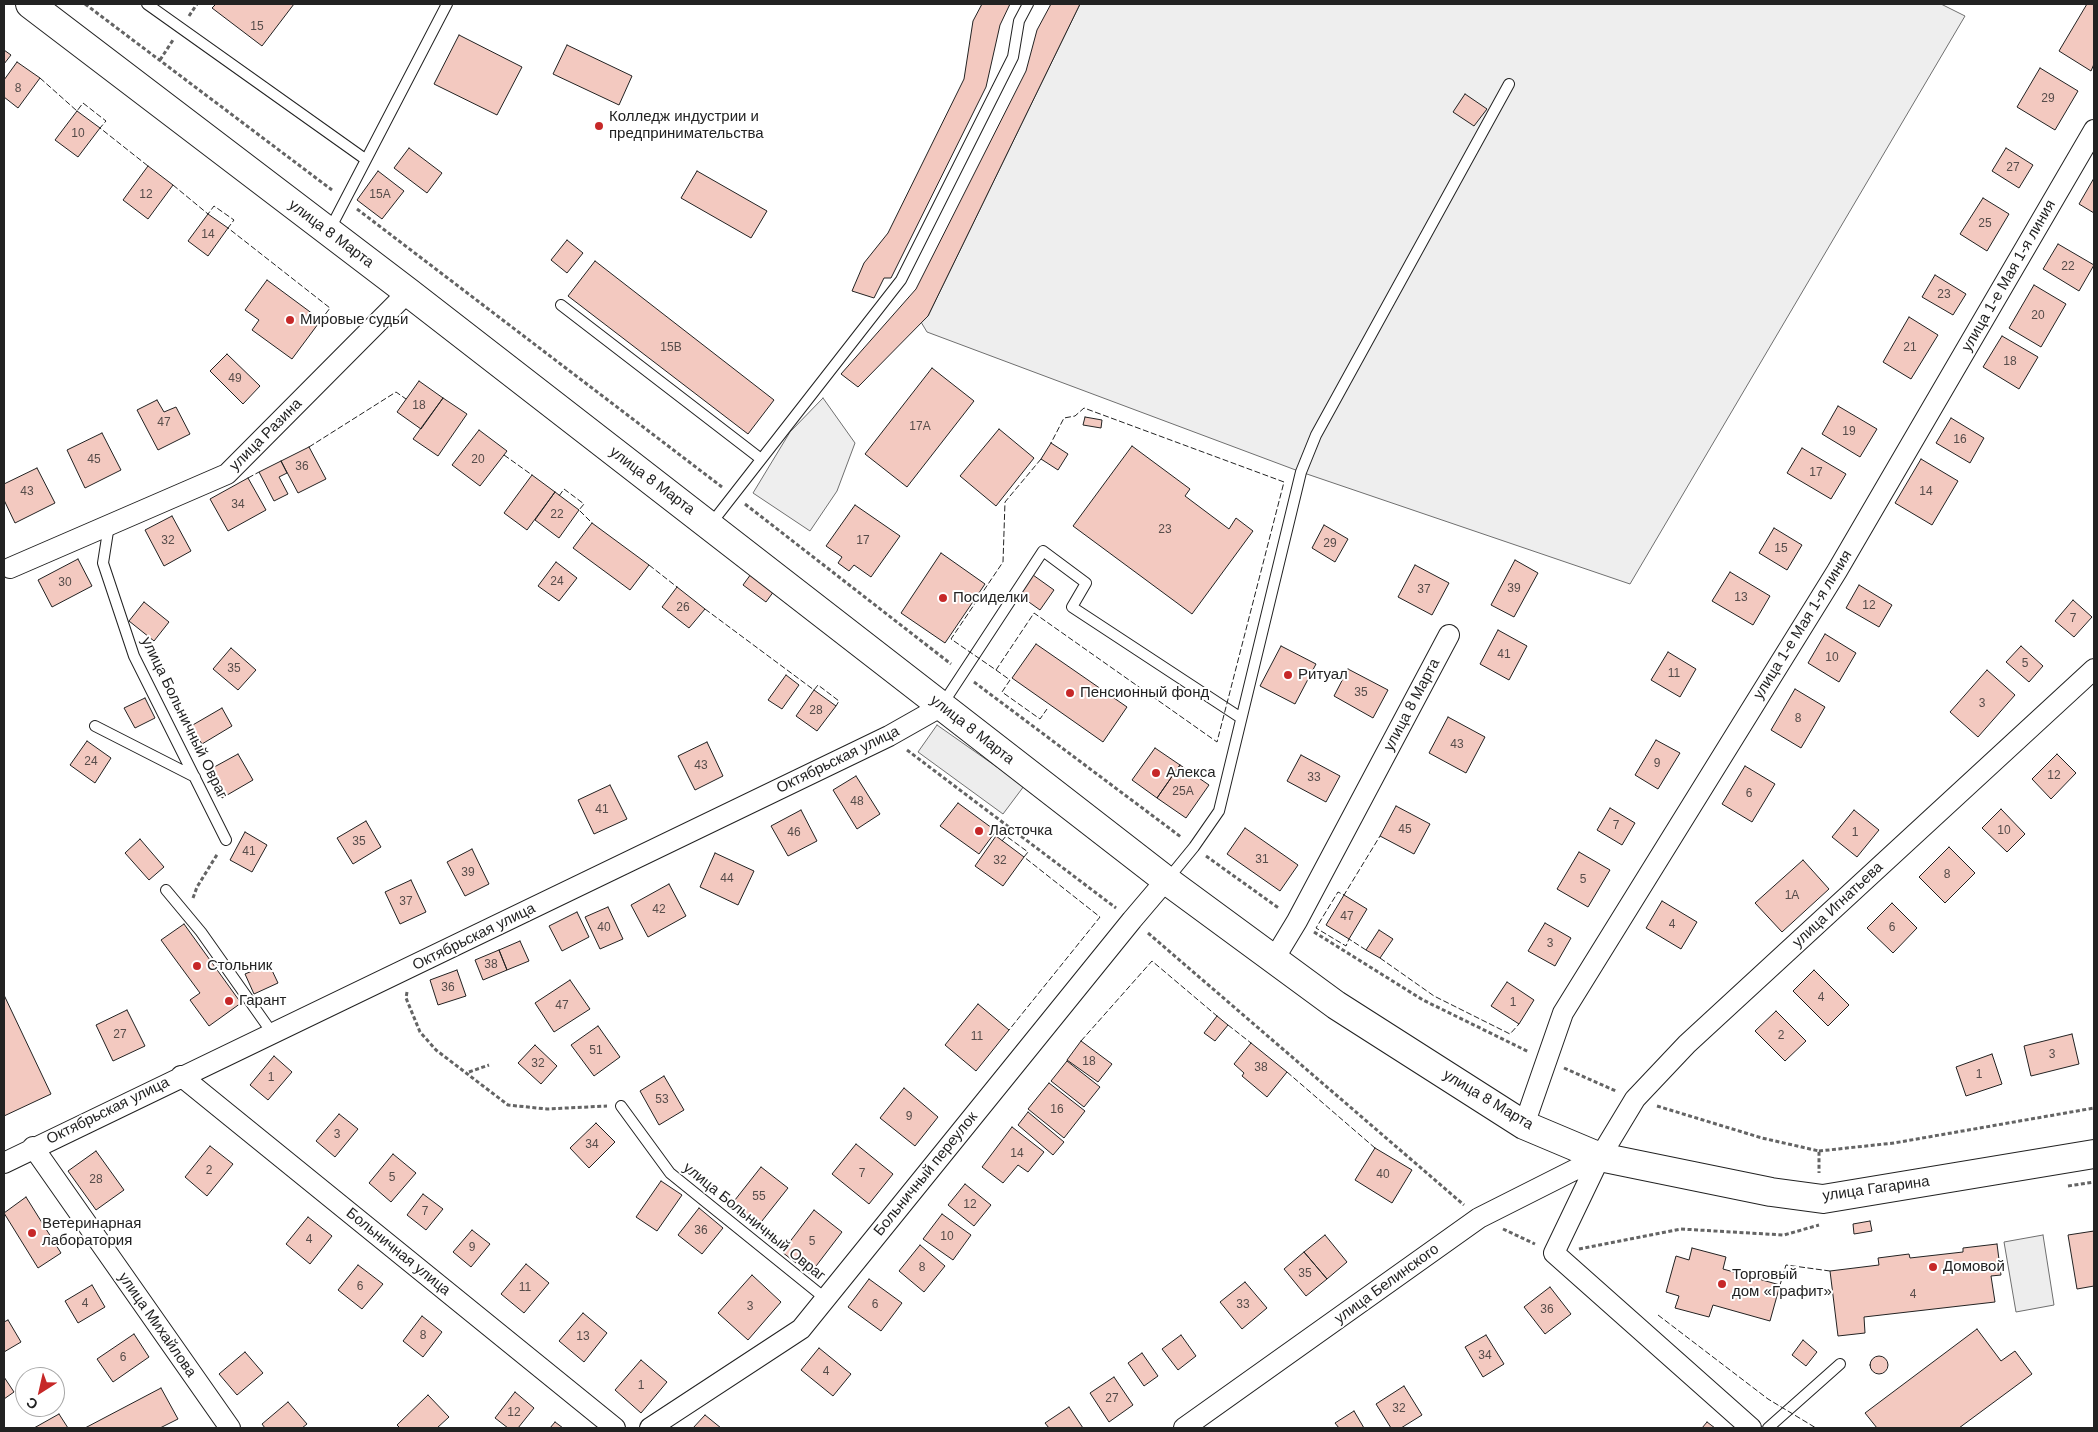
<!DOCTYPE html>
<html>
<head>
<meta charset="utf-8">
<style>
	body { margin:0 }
	#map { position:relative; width:2098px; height:1432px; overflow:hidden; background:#fff; font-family:Arial,sans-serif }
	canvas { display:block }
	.frame { position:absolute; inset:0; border:5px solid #222; pointer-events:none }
	.north { position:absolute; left:15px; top:1367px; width:50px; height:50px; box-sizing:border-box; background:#fff; border:1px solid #a7a7a7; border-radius:50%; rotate:215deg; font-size:14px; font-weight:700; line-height:20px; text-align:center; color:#222 }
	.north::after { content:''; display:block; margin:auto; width:18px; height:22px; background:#c62828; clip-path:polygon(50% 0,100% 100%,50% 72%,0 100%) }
</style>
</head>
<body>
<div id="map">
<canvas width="2098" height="1432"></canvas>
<div class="frame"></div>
<div class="north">С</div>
</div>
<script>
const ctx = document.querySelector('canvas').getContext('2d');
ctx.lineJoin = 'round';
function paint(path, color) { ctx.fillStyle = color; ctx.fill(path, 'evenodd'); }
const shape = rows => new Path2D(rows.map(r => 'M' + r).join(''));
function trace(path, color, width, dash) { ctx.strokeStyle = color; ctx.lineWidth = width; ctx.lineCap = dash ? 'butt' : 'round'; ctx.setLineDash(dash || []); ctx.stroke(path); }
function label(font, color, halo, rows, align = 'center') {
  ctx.font = font + ' Arial,sans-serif'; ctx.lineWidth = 4; ctx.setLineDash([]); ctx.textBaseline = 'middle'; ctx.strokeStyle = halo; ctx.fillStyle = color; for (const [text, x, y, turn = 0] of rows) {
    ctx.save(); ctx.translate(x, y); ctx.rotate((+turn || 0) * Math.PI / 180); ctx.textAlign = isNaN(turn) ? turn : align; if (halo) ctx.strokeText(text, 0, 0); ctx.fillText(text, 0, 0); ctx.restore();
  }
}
const green = shape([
	[1080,4,1941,4,1965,16,1630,584,1301,472,927,332,921,322,928,316,1080,4],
	[823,398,855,443,837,491,810,531,753,493,790,432,823,398]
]);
const parking = shape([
	[937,725,1024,786,1003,814,918,752,937,725],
	[2043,1235,2054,1305,2016,1312,2004,1242,2043,1235]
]);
const building = shape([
	[216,4,294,4,262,46,212,8,216,4],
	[982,4,1010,4,1000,25,986,87,891,278,884,278,874,298,852,291,864,263,888,233,964,79,973,21,982,4],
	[1051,4,1080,4,928,316,858,387,841,374,916,289,1026,71,1037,30,1051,4],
	[2087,4,2094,4,2094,64,2091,71,2059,51,2087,4],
	[459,35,522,67,497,115,434,84,459,35],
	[567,45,632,76,619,105,553,74,567,45],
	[4,50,11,55,4,64,4,50],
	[17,62,40,78,18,108,4,97,4,80,17,62],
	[2040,68,2078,91,2055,130,2017,107,2040,68],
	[1465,94,1487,109,1474,126,1453,112,1465,94],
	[77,111,100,128,78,157,55,140,77,111],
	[409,148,442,173,427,193,394,168,409,148],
	[2006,148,2033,165,2019,188,1992,171,2006,148],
	[148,166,173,185,148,219,123,200,148,166],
	[378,171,404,191,382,219,357,200,378,171],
	[697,171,767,211,751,238,681,198,697,171],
	[2094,178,2094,213,2079,204,2094,178],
	[1983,198,2009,214,1987,251,1960,234,1983,198],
	[208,214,228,228,208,256,188,241,208,214],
	[567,240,583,253,567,273,551,260,567,240],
	[2058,244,2094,265,2079,291,2043,269,2058,244],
	[595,261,774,400,748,434,568,296,595,261],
	[1935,275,1966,294,1953,315,1922,297,1935,275],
	[267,280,321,320,292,359,252,330,259,320,245,310,267,280],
	[2034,285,2066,304,2041,347,2009,328,2034,285],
	[1909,317,1938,335,1911,379,1883,362,1909,317],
	[2002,336,2038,357,2019,389,1983,367,2002,336],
	[227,354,260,386,243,404,210,371,227,354],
	[932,368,974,401,907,487,865,454,932,368],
	[419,381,443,398,421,429,397,412,419,381],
	[443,398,467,414,438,456,413,439,443,398],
	[157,400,164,412,176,407,190,434,158,450,137,410,157,400],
	[1838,406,1877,429,1860,457,1822,434,1838,406],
	[1085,417,1102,420,1101,428,1083,425,1085,417],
	[1951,418,1984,438,1970,463,1936,443,1951,418],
	[999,429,1034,458,996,506,960,476,999,429],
	[479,430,507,451,480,486,452,465,479,430],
	[102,433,121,470,85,488,67,450,102,433],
	[1051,443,1068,454,1058,470,1041,459,1051,443],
	[1132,446,1190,489,1185,496,1229,529,1236,518,1253,531,1192,614,1073,526,1132,446],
	[309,447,326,479,298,493,281,461,309,447],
	[1802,448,1846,474,1831,499,1787,473,1802,448],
	[1921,459,1958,481,1932,525,1895,503,1921,459],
	[281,461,287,473,279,477,288,494,274,501,259,472,281,461],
	[37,468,55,503,15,523,4,500,4,484,37,468],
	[532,475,555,492,527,530,504,513,532,475],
	[248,478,266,510,228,531,210,499,248,478],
	[555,492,579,510,559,538,535,520,555,492],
	[855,505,900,536,871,577,854,565,849,571,838,563,842,557,826,546,855,505],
	[172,516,191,551,164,566,145,530,172,516],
	[592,523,649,565,630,590,573,548,592,523],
	[1324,525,1348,539,1335,562,1312,548,1324,525],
	[1774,528,1802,545,1787,570,1759,553,1774,528],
	[941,553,985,584,945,643,901,613,941,553],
	[78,559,92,586,52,607,38,580,78,559],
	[1515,560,1538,573,1514,617,1491,605,1515,560],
	[556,562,577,578,559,601,538,586,556,562],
	[1415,565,1449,583,1432,615,1398,597,1415,565],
	[1730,572,1770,596,1753,625,1712,601,1730,572],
	[751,574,774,591,766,602,743,585,751,574],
	[1033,575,1054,590,1040,610,1019,595,1033,575],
	[1859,585,1892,605,1879,627,1846,608,1859,585],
	[677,587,705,609,689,628,662,607,677,587],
	[2073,600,2092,617,2074,637,2055,621,2073,600],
	[144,602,169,622,154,641,129,621,144,602],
	[1498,630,1527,646,1509,680,1480,664,1498,630],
	[1825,634,1856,653,1839,682,1808,663,1825,634],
	[1036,644,1127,707,1103,742,1012,678,1036,644],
	[1281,646,1316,664,1295,704,1260,686,1281,646],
	[2021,646,2043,666,2029,682,2006,662,2021,646],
	[231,648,256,670,238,690,213,669,231,648],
	[1668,652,1696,669,1680,697,1651,680,1668,652],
	[1348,669,1388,690,1373,718,1334,696,1348,669],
	[1987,670,2015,695,1978,737,1950,712,1987,670],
	[786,675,799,685,782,709,768,700,786,675],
	[1795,689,1825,707,1801,748,1771,730,1795,689],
	[814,690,836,706,817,731,796,716,814,690],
	[145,698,155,718,135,728,124,708,145,698],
	[222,708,232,726,202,744,191,726,222,708],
	[1448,717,1485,737,1466,773,1429,753,1448,717],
	[1656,740,1680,753,1658,789,1635,775,1656,740],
	[87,741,111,758,95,783,70,765,87,741],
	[707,742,723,776,695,790,678,756,707,742],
	[1155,748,1180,765,1157,798,1132,780,1155,748],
	[238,754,253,780,222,798,207,771,238,754],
	[2057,754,2076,773,2051,799,2032,779,2057,754],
	[1301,755,1340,776,1326,802,1287,781,1301,755],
	[1180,765,1209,785,1186,818,1157,798,1180,765],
	[1745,766,1775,784,1752,822,1722,804,1745,766],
	[856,776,880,814,857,829,833,790,856,776],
	[610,785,627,819,594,834,578,800,610,785],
	[958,803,996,831,979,854,940,826,958,803],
	[1396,806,1430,824,1414,854,1380,836,1396,806],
	[1610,808,1635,823,1622,845,1597,830,1610,808],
	[2001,809,2025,834,2007,852,1982,828,2001,809],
	[801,810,817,841,788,856,771,826,801,810],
	[1854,810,1879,830,1857,857,1832,837,1854,810],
	[366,821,381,847,353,864,337,838,366,821],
	[1245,828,1298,865,1280,891,1227,854,1245,828],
	[245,832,267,845,252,872,230,860,245,832],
	[996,836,1024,857,1003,886,975,866,996,836],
	[140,839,164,867,149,880,125,853,140,839],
	[1949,847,1975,873,1945,903,1919,877,1949,847],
	[472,849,489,884,465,896,447,862,472,849],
	[1579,852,1610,870,1588,907,1557,889,1579,852],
	[715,853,754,871,738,905,700,887,715,853],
	[1803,860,1829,889,1782,932,1755,903,1803,860],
	[411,880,426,912,400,924,385,892,411,880],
	[669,884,686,916,648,937,631,905,669,884],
	[1344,895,1367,909,1349,939,1326,925,1344,895],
	[1662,901,1697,922,1681,949,1646,928,1662,901],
	[1892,903,1917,928,1893,953,1867,928,1892,903],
	[608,907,623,939,600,949,585,917,608,907],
	[577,912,589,937,562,951,549,926,577,912],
	[1545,923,1571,938,1555,966,1528,951,1545,923],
	[184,924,241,1003,209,1026,190,1000,200,993,161,940,184,924],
	[1379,930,1393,939,1380,958,1366,950,1379,930],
	[520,941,529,961,507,970,499,950,520,941],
	[499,950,507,970,483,980,475,960,499,950],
	[269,964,278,983,254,994,245,974,269,964],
	[457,970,466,996,438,1005,430,980,457,970],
	[1814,970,1849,1005,1828,1026,1793,991,1814,970],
	[570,980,590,1009,554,1032,535,1003,570,980],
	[1507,982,1534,1000,1519,1024,1491,1006,1507,982],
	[4,995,51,1094,4,1116,4,995],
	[978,1004,1009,1030,976,1071,945,1045,978,1004],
	[127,1010,145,1046,113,1061,96,1025,127,1010],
	[1776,1011,1806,1041,1785,1061,1755,1031,1776,1011],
	[1217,1016,1228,1025,1215,1041,1204,1033,1217,1016],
	[598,1026,620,1057,594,1076,571,1045,598,1026],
	[2072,1034,2079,1064,2031,1076,2024,1046,2072,1034],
	[1081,1041,1112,1064,1098,1082,1067,1060,1081,1041],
	[1251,1043,1287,1072,1267,1097,1242,1076,1244,1073,1234,1064,1251,1043],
	[535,1045,557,1066,541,1084,518,1063,535,1045],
	[1992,1054,2002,1084,1966,1096,1956,1067,1992,1054],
	[274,1056,292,1072,268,1100,250,1085,274,1056],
	[1067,1061,1100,1087,1084,1107,1051,1081,1067,1061],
	[664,1076,684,1110,659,1125,640,1091,664,1076],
	[1049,1083,1085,1111,1064,1138,1028,1109,1049,1083],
	[904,1088,938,1117,915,1146,880,1118,904,1088],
	[1028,1112,1064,1142,1053,1155,1018,1125,1028,1112],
	[339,1114,358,1129,335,1157,316,1141,339,1114],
	[596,1123,615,1142,589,1168,570,1148,596,1123],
	[1012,1127,1044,1152,1028,1172,1018,1165,1003,1183,982,1167,1012,1127],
	[856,1144,893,1174,869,1204,832,1174,856,1144],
	[210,1146,233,1164,207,1196,185,1177,210,1146],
	[1375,1148,1412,1170,1392,1203,1355,1180,1375,1148],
	[96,1151,124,1190,96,1210,68,1171,96,1151],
	[393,1154,416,1173,391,1202,369,1183,393,1154],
	[761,1167,788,1188,758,1226,731,1205,761,1167],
	[661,1181,682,1195,657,1231,636,1217,661,1181],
	[965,1184,991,1205,974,1226,948,1205,965,1184],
	[423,1194,443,1209,426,1230,407,1215,423,1194],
	[26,1197,61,1253,38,1268,4,1213,26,1197],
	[699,1208,723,1228,702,1254,678,1235,699,1208],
	[814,1210,842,1232,810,1274,782,1252,814,1210],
	[942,1214,971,1235,953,1260,923,1239,942,1214],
	[308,1217,332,1236,310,1264,286,1244,308,1217],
	[1870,1221,1872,1231,1854,1234,1853,1224,1870,1221],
	[472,1230,490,1244,471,1267,453,1252,472,1230],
	[2094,1231,2094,1286,2077,1289,2068,1235,2094,1231],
	[1325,1235,1347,1262,1327,1279,1304,1252,1325,1235],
	[1997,1244,2001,1275,1991,1276,1995,1302,1864,1317,1865,1333,1838,1336,1830,1271,1879,1265,1878,1258,1909,1254,1910,1258,1963,1252,1963,1248,1997,1244],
	[920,1245,945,1266,924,1292,899,1271,920,1245],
	[1692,1248,1726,1257,1723,1269,1780,1285,1770,1321,1713,1305,1709,1317,1675,1308,1679,1296,1666,1292,1676,1256,1689,1260,1692,1248],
	[1304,1252,1327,1279,1306,1296,1284,1269,1304,1252],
	[526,1264,549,1283,524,1313,501,1294,526,1264],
	[358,1265,383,1284,362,1309,338,1290,358,1265],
	[752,1275,781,1302,748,1340,718,1313,752,1275],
	[869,1279,902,1303,881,1331,848,1307,869,1279],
	[1245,1282,1267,1308,1242,1329,1220,1302,1245,1282],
	[92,1285,105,1307,78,1323,65,1301,92,1285],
	[1550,1287,1571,1314,1545,1334,1524,1307,1550,1287],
	[583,1313,607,1333,584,1362,559,1341,583,1313],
	[422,1316,442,1332,423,1357,403,1341,422,1316],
	[8,1320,21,1342,4,1352,4,1322,8,1320],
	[1977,1329,2001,1361,2015,1351,2032,1374,1959,1428,1877,1428,1865,1413,1977,1329],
	[134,1334,149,1357,113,1382,97,1359,134,1334],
	[1181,1335,1196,1356,1178,1370,1162,1349,1181,1335],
	[1486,1335,1504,1364,1483,1377,1465,1347,1486,1335],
	[1803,1340,1817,1352,1806,1366,1792,1355,1803,1340],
	[819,1348,851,1374,833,1396,801,1370,819,1348],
	[245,1352,263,1373,237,1395,219,1374,245,1352],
	[1142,1353,1158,1376,1144,1386,1128,1363,1142,1353],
	'1870 1365a9 9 0 1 1 18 0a9 9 0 1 1-18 0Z',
	[641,1360,667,1382,641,1413,615,1390,641,1360],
	[4,1377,14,1392,4,1399,4,1377],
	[1114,1377,1133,1405,1109,1422,1090,1393,1114,1377],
	[1404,1386,1422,1415,1401,1428,1391,1428,1376,1404,1404,1386],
	[161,1388,178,1419,160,1428,85,1428,161,1388],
	[515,1392,534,1408,518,1428,508,1428,495,1418,515,1392],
	[428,1395,449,1417,437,1428,400,1428,397,1425,428,1395],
	[288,1402,307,1424,302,1428,265,1428,262,1424,288,1402],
	[1069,1407,1083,1428,1049,1428,1045,1423,1069,1407],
	[1354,1411,1364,1428,1339,1428,1335,1423,1354,1411],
	[59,1414,68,1428,34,1428,59,1414],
	[705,1415,721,1428,693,1428,705,1415],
	[555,1422,563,1428,550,1428,555,1422],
	[1707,1422,1715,1428,1702,1428,1707,1422]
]);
const path = shape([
	[85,4,332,190],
	[189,16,197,4],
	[160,60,173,40],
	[357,209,722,487],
	[745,504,951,664],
	[974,682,1181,837],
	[907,750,1116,908],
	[1206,856,1280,909],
	[193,898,197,887,218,853],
	[1314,932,1423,1000,1529,1052],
	[1148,933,1464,1205],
	[407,992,406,998,420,1032,436,1050,508,1105,547,1109,607,1106],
	[1564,1068,1616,1091],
	[469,1072,489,1065],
	[1657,1106,1762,1138,1819,1151,1819,1173],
	[1819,1151,1894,1143,2094,1108],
	[2068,1186,2094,1182],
	[1503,1229,1535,1244],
	[1579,1249,1681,1229,1784,1235,1819,1225]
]);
const lane = shape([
	[147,4,365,159],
	[329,231,447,4],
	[561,305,761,459],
	[109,525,103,563,134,656,226,840],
	[710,525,901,280,1013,57,1019,21,1028,4],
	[942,705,1043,551,1086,583,1072,607,1241,718],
	[95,726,195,777],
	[1167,880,1194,847,1219,811,1301,472,1316,435,1509,84],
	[166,890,201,932,273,1034],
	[621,1106,670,1173,826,1299],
	[1768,1428,1840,1364]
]);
const street = shape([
	[10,568,227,474,408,292],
	[1274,959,1297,921,1449,635],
	[181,1076,615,1428],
	[1524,1125,1563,1013,1837,571,2094,130],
	[33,1147,230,1428],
	[4,1163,889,736,942,706],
	[650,1428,801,1329,1132,920,1166,880],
	[1184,1428,1479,1218,1600,1157],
	[1751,1428,1554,1253,1600,1157,1635,1099,1687,1044,2094,669]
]);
const secondary = shape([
	[30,4,408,292,1166,880,1336,1005,1524,1125,1600,1157,1771,1192,1823,1199,2094,1154]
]);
const fence = shape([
	[40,78,77,111,83,103,106,121,100,128,148,166],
	[173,185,208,214,214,206,234,220,228,228,330,308,321,320],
	[309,447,396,392,406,399],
	[504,455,532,475],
	[1041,459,1005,502,1003,562,951,639,996,670,1034,613,1217,742,1284,482,1084,408,1075,416,1064,418,1051,443],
	[248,478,259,472],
	[559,496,564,489,584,504,579,510,592,523],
	[649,565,677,587],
	[705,609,814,690,818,685,839,701,836,706],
	[996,670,1010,680,1002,692,1040,719,1047,709],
	[1002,841,1006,836,1028,852,1024,857,1100,917,1009,1030],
	[1366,950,1349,939,1346,946,1316,928,1338,892,1344,895,1380,836],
	[1380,958,1434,996,1510,1034,1519,1024],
	[1228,1025,1251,1043],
	[1081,1041,1152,961,1217,1016],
	[1287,1072,1375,1148],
	[1780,1285,1786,1265,1830,1271],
	[1658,1315,1768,1399,1816,1428]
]);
const markers = [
	[599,126,5,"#c62828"],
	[290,320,5,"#c62828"],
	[943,598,5,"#c62828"],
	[1288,675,5,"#c62828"],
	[1070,693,5,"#c62828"],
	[1156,773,5,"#c62828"],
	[979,831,5,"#c62828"],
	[197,966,5,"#c62828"],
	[229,1001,5,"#c62828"],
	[32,1233,5,"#c62828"],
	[1933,1267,5,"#c62828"],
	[1722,1284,5,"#c62828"]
];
const numberNames = [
	["15",257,27],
	["8",18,89],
	["29",2048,99],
	["10",78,134],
	["27",2013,168],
	["12",146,195],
	["15А",380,195],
	["25",1985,224],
	["14",208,235],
	["22",2068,267],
	["23",1944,295],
	["20",2038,316],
	["15В",671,348],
	["21",1910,348],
	["18",2010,362],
	["49",235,379],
	["18",419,406],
	["47",164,423],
	["17А",920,427],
	["19",1849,432],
	["16",1960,440],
	["45",94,460],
	["20",478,460],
	["36",302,467],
	["17",1816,473],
	["43",27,492],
	["14",1926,492],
	["34",238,505],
	["22",557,515],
	["23",1165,530],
	["32",168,541],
	["17",863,541],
	["29",1330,544],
	["15",1781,549],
	["24",557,582],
	["30",65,583],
	["39",1514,589],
	["37",1424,590],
	["13",1741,598],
	["12",1869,606],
	["26",683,608],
	["7",2073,619],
	["41",1504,655],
	["10",1832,658],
	["5",2025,664],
	["35",234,669],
	["11",1674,674],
	["35",1361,693],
	["3",1982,704],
	["28",816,711],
	["8",1798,719],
	["43",1457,745],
	["24",91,762],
	["9",1657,764],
	["43",701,766],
	["12",2054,776],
	["33",1314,778],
	["25А",1183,792],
	["6",1749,794],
	["48",857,802],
	["41",602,810],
	["7",1616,826],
	["45",1405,830],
	["10",2004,831],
	["46",794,833],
	["1",1855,833],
	["35",359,842],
	["41",249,852],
	["31",1262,860],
	["32",1000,861],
	["39",468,873],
	["8",1947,875],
	["44",727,879],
	["5",1583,880],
	["1А",1792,896],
	["37",406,902],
	["42",659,910],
	["47",1347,917],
	["4",1672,925],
	["40",604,928],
	["6",1892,928],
	["3",1550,944],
	["38",491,965],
	["36",448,988],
	["4",1821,998],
	["1",1513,1003],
	["47",562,1006],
	["27",120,1035],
	["2",1781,1036],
	["11",977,1037],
	["51",596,1051],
	["3",2052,1055],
	["18",1089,1062],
	["32",538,1064],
	["38",1261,1068],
	["1",1979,1075],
	["1",271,1078],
	["53",662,1100],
	["16",1057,1110],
	["9",909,1117],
	["3",337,1135],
	["34",592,1145],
	["14",1017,1154],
	["2",209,1171],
	["7",862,1174],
	["40",1383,1175],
	["5",392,1178],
	["28",96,1180],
	["55",759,1197],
	["12",970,1205],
	["7",425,1212],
	["36",701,1231],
	["10",947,1237],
	["4",309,1240],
	["5",812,1242],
	["9",472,1248],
	["8",922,1268],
	["35",1305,1274],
	["6",360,1287],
	["11",525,1288],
	["4",1913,1295],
	["4",85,1304],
	["6",875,1305],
	["33",1243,1305],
	["3",750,1307],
	["36",1547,1310],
	["8",423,1336],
	["13",583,1337],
	["34",1485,1356],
	["6",123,1358],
	["4",826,1372],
	["1",641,1386],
	["27",1112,1399],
	["32",1399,1409],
	["12",514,1413]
];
const poiNames = [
	["Колледж индустрии и",609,117],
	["предпринимательства",609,134],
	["Мировые судьи",300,320],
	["Посиделки",953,598],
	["Ритуал",1298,675],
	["Пенсионный фонд",1080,693],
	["Алекса",1166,773],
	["Ласточка",989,831],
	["Стольник",207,966],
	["Гарант",239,1001],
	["Ветеринарная",42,1224],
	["лаборатория",42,1241],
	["Домовой",1943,1267],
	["Торговый",1732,1275],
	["дом «Графит»",1732,1292]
];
const streetNames = [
	["улица 8 Марта",331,234,37],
	["улица 1-е Мая 1-я линия",2009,276,-60],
	["улица Разина",266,435,-45],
	["улица 8 Марта",652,481,37],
	["улица 1-е Мая 1-я линия",1803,625,-58],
	["улица 8 Марта",1412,705,-62],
	["улица Больничный Овраг",184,718,64],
	["улица 8 Марта",972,730,38],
	["Октябрьская улица",838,760,-26],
	["улица Игнатьева",1838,905,-43],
	["Октябрьская улица",474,937,-26],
	["улица 8 Марта",1488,1100,31],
	["Октябрьская улица",108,1111,-26],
	["Больничный переулок",926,1174,-51],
	["улица Гагарина",1876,1189,-8],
	["улица Больничный Овраг",754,1222,39],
	["Больничная улица",398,1252,39],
	["улица Белинского",1387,1284,-36],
	["улица Михайлова",157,1325,55]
];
paint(green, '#eee');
trace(green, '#6f6f6f', 1);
paint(parking, '#ededed');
trace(parking, '#6f6f6f', 1);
paint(building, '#f3c9c0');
trace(building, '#222', 1);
trace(lane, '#222', 12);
trace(street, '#222', 22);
trace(secondary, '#222', 30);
trace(path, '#646464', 3, [4, 2.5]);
trace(lane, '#fff', 10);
trace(street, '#fff', 20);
trace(secondary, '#fff', 28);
trace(fence, '#222', 1, [6, 2.5]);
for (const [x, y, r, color] of markers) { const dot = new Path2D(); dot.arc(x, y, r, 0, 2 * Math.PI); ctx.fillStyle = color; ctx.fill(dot); trace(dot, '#fff', 2); }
label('12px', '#564c4a', null, numberNames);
label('15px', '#222', '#fff', poiNames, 'left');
label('15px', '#222', '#fff', streetNames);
</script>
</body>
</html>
